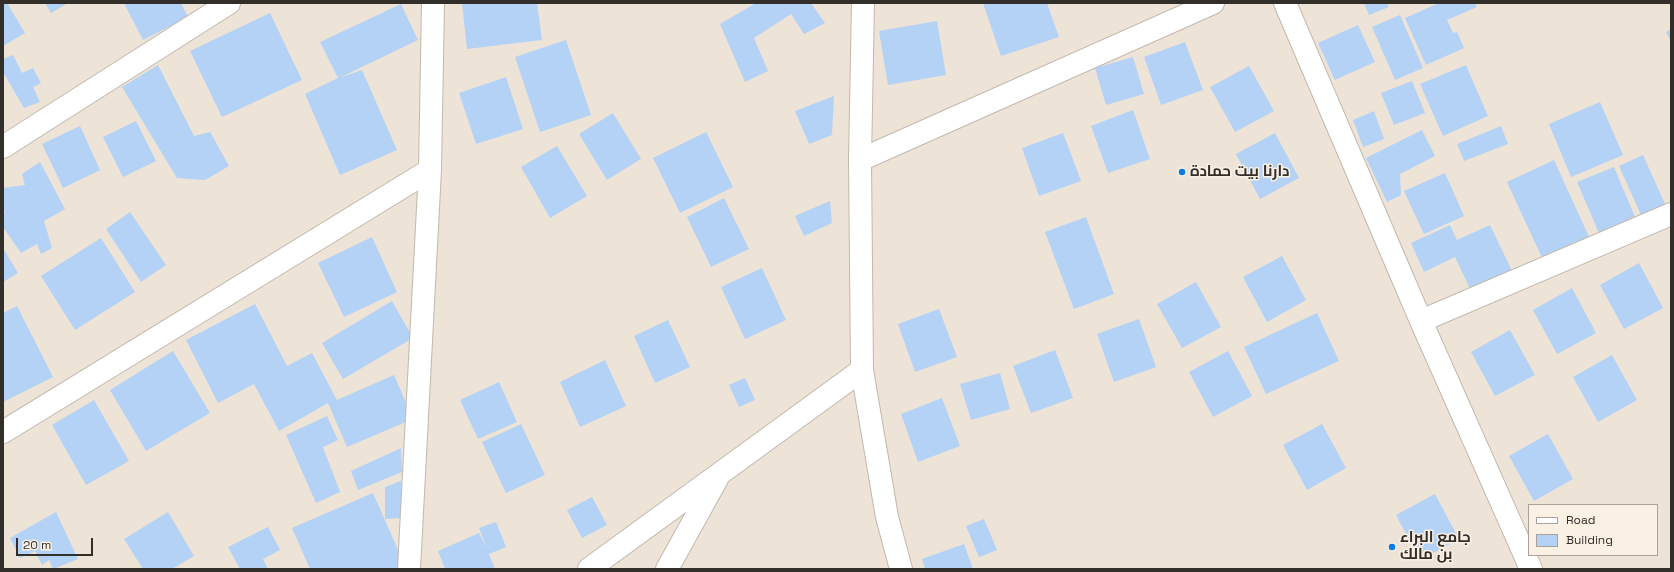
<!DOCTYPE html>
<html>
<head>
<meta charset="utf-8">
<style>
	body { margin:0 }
	#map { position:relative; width:1674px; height:572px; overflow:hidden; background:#ede3d7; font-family:"Space Grotesk",sans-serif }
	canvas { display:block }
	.frame { position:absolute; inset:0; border:4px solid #322e2a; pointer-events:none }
	.legend { position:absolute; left:1528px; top:504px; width:130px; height:52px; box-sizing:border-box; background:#faf0e4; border:1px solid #aaa29a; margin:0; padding:5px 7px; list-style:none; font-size:12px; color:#322e2a }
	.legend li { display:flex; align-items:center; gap:8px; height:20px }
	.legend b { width:20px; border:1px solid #aaa29a }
	.scale { position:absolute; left:16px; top:538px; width:77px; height:18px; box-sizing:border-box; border:2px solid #322e2a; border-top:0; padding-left:5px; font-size:12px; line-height:14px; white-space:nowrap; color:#322e2a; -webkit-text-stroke:3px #faf0e4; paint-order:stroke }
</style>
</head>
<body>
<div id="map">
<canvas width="1674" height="572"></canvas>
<div class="frame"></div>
<ul class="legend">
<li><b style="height:5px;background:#fff"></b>Road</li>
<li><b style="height:11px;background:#b3d2f6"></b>Building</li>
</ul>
<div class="scale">20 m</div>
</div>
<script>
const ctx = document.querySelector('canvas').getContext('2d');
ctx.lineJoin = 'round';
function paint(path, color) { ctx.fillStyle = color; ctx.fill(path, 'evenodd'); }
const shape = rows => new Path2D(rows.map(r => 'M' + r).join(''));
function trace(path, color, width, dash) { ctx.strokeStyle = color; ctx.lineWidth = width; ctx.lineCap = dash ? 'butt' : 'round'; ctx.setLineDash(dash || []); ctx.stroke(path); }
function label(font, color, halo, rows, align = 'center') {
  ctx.font = font + ' "Space Grotesk",Cairo,sans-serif'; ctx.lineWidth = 3; ctx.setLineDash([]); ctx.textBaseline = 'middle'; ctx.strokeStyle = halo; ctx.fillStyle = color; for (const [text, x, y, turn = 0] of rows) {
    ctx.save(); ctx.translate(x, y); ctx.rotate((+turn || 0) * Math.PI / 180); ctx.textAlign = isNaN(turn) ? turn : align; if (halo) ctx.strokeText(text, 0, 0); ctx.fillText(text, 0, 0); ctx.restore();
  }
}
const building = shape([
	[3,3,7,3,25,33,3,46],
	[45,3,68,3,51,13],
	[124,3,181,3,188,17,143,40],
	[462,3,537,3,542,40,467,49],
	[756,3,811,3,825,23,804,34,791,14,754,38,768,71,745,82,720,24],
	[983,3,1047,3,1059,37,1001,56],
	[1364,3,1387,3,1389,7,1369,15],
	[1439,3,1475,3,1477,7,1447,20,1453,33,1457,32,1464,48,1426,65,1405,18],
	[401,4,418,40,339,78,362,70,397,150,340,175,305,94,338,78,320,42],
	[270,13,302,80,222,117,190,51],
	[1400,15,1423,68,1395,80,1372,27],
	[937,21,946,75,888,85,879,31],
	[1358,25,1375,62,1335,80,1318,43],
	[1671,29,1671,41,1666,32],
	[566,40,591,115,540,132,515,57],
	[1185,42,1203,90,1161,105,1144,57],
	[13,55,22,73,33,68,41,83,33,87,40,102,24,108,3,72,3,59],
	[1133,57,1144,94,1106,105,1095,68],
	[158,65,194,136,210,132,229,166,205,180,177,178,122,87],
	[1466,65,1488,116,1443,136,1420,84],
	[1249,66,1274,111,1235,132,1210,87],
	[506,77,523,129,476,144,459,93],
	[1412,81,1425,113,1394,125,1381,93],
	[834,96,832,135,809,144,795,111],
	[1600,102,1623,155,1571,177,1549,124],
	[1133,110,1150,159,1108,173,1091,126],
	[1374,111,1384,139,1363,147,1353,120],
	[613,113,641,159,607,180,579,134],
	[136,121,156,161,123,177,103,137],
	[80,126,100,170,63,188,42,144],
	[1501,126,1508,144,1464,161,1457,144],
	[1422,130,1435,156,1400,174,1401,195,1387,202,1366,158],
	[706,132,733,187,680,213,653,158],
	[1063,133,1081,181,1039,196,1022,148],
	[1275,133,1299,178,1260,199,1236,154],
	[557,146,587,196,550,218,521,167],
	[1643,155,1665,204,1641,215,1619,166],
	[1554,160,1590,239,1543,260,1507,182],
	[40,162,65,209,44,221,52,248,41,254,37,244,21,253,3,227,3,215,5,213,3,209,3,188,25,185,22,174],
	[1614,167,1635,217,1599,233,1577,182],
	[1445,173,1464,216,1424,234,1404,191],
	[724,198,749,249,711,267,687,217],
	[830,201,832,223,804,236,795,216],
	[130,212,166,265,141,282,106,229],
	[1086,217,1114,294,1074,309,1045,232],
	[1450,225,1457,240,1490,225,1512,271,1471,291,1455,257,1424,272,1411,243],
	[372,237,397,292,344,317,318,263],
	[101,238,135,292,75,330,41,276],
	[3,248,18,273,3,282],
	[1282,256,1306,300,1267,322,1243,277],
	[1639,263,1663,308,1624,329,1600,285],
	[762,268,786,320,745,339,721,287],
	[1196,282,1221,327,1182,348,1157,304],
	[1572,288,1596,333,1557,354,1533,310],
	[392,301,413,338,343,379,322,343],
	[255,304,287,366,312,353,337,400,394,375,413,419,347,447,328,403,279,431,254,384,218,403,186,340],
	[17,306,53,377,3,402,3,313],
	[939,309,957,357,915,372,898,324],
	[1317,313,1339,361,1266,394,1244,347],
	[1139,319,1156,367,1114,382,1097,334],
	[668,320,690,367,655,383,634,336],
	[1510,330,1535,375,1495,396,1471,352],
	[1055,350,1073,398,1031,413,1013,366],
	[173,351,210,413,146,451,110,390],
	[1228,351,1252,396,1213,417,1189,372],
	[1612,355,1637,400,1598,422,1573,377],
	[605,360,626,406,580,427,560,382],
	[1000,373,1010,409,971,420,960,384],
	[745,378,755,400,739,407,729,385],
	[499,382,517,422,478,439,460,400],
	[942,398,960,446,918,462,901,414],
	[94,400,129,461,86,485,52,425],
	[327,416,338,440,323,447,340,492,316,503,286,435],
	[521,424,545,475,506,493,482,442],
	[1322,424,1346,468,1307,490,1283,445],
	[1548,434,1573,479,1534,501,1509,456],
	[401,448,402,472,358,490,351,471],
	[401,481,401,518,385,519,385,487],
	[373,493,406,568,310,569,292,528],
	[1435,494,1459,539,1420,560,1396,515],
	[592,497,607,525,582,538,567,510],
	[56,512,78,559,53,569,49,560,42,565,35,551,20,558,10,538],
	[168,512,194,556,172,569,143,569,124,539],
	[984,519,997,550,979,557,966,526],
	[496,522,506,547,489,554,495,569,445,569,438,551,479,533,487,549,479,528],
	[268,527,280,550,263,559,268,569,240,569,228,547],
	[964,544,973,569,925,569,922,559]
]);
const street = shape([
	[863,3,860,160,862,370,887,517,901,569],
	[1285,3,1421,321,1531,569],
	[3,147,229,3],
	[860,160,1213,3],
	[1421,321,1671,214],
	[3,432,430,170],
	[409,569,430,170,433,3],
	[589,569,862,370],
	[667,569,717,479]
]);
const markers = [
	[1182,172,4,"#067ce3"],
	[1392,547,4,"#067ce3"]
];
const poiNames = [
	["دارنا بيت حمادة",1190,172],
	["جامع البراء",1400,538],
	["بن مالك",1400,555]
];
paint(building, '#b3d2f6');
trace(street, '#c2b8ad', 24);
trace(street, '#fff', 22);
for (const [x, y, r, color] of markers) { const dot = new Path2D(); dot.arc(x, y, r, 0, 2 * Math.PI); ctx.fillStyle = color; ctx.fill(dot); trace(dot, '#faf0e4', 1.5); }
label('bold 15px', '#322e2a', '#faf0e4', poiNames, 'left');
</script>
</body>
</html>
